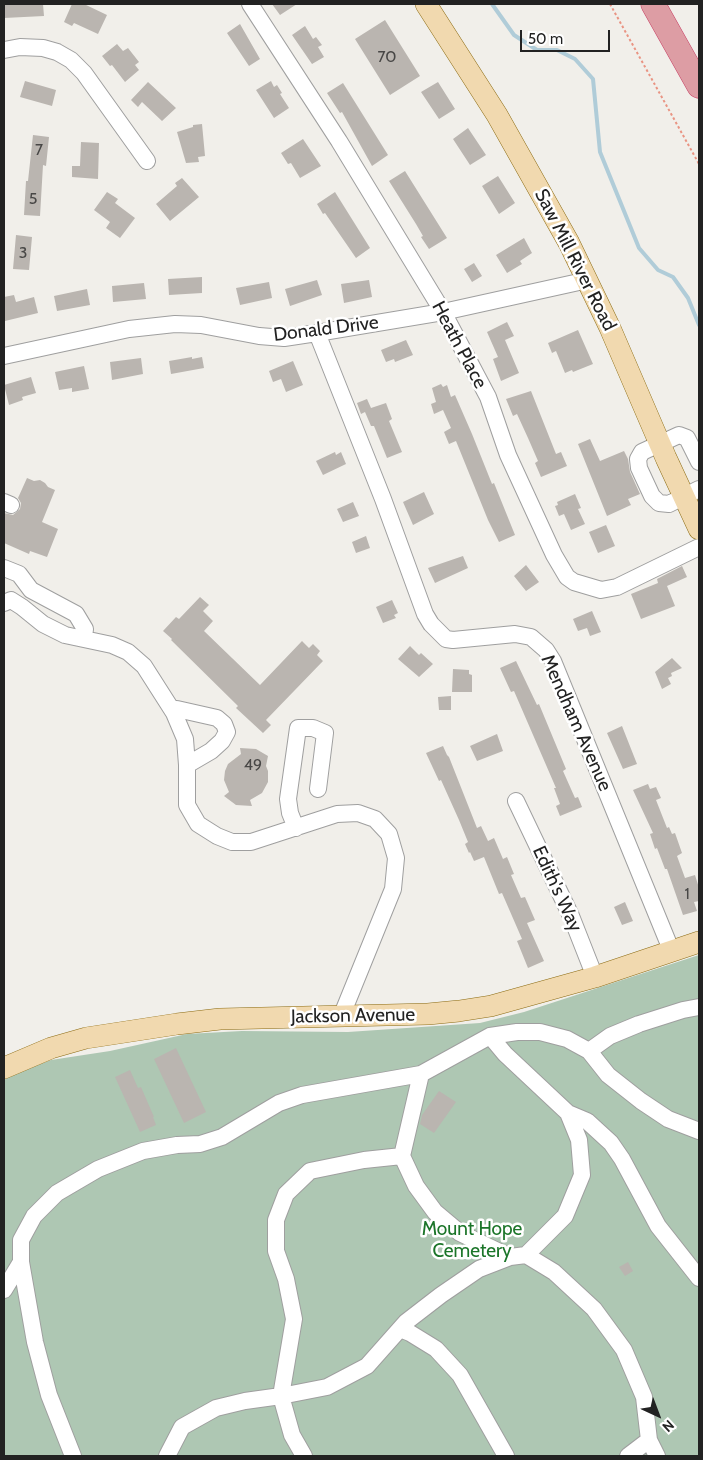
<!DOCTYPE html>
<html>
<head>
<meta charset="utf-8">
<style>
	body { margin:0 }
	#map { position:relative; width:703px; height:1460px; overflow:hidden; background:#f1efea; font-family:Cabin,sans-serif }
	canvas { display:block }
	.frame { position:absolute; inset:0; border:5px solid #222; pointer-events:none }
	.north { position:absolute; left:633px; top:1390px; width:50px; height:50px; -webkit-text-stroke:4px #fff; paint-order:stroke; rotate:137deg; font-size:14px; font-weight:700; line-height:20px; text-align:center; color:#222 }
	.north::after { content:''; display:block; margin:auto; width:18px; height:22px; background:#222; clip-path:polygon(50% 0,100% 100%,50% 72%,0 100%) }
	.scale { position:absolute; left:520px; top:30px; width:90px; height:22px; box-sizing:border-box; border:2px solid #222; border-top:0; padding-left:6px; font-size:15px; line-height:18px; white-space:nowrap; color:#222; -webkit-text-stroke:4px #fff; paint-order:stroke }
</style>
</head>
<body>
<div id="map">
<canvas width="703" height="1460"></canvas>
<div class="frame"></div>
<div class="north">N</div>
<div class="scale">50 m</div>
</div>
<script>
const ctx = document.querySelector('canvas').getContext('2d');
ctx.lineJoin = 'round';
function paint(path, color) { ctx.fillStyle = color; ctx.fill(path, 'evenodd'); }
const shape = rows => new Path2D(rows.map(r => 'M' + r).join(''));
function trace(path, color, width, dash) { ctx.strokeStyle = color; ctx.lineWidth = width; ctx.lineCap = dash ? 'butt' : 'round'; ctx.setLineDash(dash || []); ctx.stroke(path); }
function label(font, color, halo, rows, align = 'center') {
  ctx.font = font + ' Cabin,sans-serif'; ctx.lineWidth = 5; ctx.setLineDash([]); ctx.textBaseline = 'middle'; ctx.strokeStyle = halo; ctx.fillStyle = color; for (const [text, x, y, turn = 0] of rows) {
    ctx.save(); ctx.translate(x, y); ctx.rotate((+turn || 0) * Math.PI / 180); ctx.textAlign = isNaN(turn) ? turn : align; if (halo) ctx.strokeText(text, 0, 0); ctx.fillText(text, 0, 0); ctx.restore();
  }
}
const cemetery = shape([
	[699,955,699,1456,4,1456,4,1080,13,1074,51,1060,110,1051,187,1034,242,1031,348,1032,480,1023,524,1012]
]);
const stream = shape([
	[492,4,514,35,537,50,557,50,575,59,593,79,600,152,639,248,658,270,673,277,688,298,699,325]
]);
const building = shape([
	[4,4,43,4,44,16,4,18],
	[72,4,84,4,107,15,98,34,74,23,72,26,64,22],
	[272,4,297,4,280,15],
	[385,20,420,76,390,95,355,39],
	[240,24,260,59,249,66,227,33],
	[305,26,313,39,316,37,322,45,318,47,324,57,312,64,292,35],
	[117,44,123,51,128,48,139,62,135,65,139,70,125,82,112,65,110,66,102,56],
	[25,81,56,90,52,106,20,97],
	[271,81,274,87,277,85,282,93,280,94,289,108,274,118,256,90],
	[148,82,176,108,162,121,142,102,138,107,131,100],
	[438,82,455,109,439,119,421,92],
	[343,83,388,155,372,166,342,112,340,113,327,93],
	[202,124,205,156,198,157,199,162,186,163,177,132,193,127,193,125],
	[468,128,486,155,470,165,453,139],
	[33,135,49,137,46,166,43,165,40,216,24,215,26,181,28,181],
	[303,139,321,166,300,178,291,163,288,164,281,153],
	[81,142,99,143,98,179,72,177,72,166,80,166],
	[405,171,447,238,429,249,421,237,423,236,416,224,389,181],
	[498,176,515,203,499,214,482,186],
	[182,178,199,197,170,221,156,204,177,186,175,183],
	[107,192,118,199,115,203,135,218,120,238,106,228,110,222,94,210],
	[335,192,370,248,356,258,325,213,323,214,317,204],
	[16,235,32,237,29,270,13,269],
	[524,238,532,253,520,261,522,264,507,273,496,255],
	[474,263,482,276,472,282,464,269],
	[202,277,202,293,169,295,168,279],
	[317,280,322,295,290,306,285,289],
	[369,280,372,297,344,303,341,284],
	[269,282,272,298,240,305,236,288],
	[144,283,146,299,113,302,112,286],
	[87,289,90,305,57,311,54,296],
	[14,295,16,302,34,297,38,313,5,321,4,297],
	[507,322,514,336,505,340,519,373,501,381,493,359,498,357,487,332],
	[578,330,593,364,573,372,572,370,565,373,556,351,552,353,548,343],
	[406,340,413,355,395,362,394,359,386,362,381,350],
	[192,357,192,359,202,357,204,368,171,374,169,361],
	[141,358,143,374,112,380,110,362],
	[293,361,303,385,286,392,281,379,273,382,269,371],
	[84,366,89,389,72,392,72,388,59,390,55,372],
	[31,377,36,393,22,397,23,400,9,405,4,385],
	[441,384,443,387,447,385,451,397,455,395,472,434,492,484,494,483,515,535,499,542,488,520,456,441,449,444,444,432,451,428,443,410,434,414,431,404,436,402,432,388],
	[531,391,556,454,561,452,567,466,541,477,535,463,538,461,528,438,517,414,513,416,506,399],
	[367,399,371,408,386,403,392,419,389,421,402,452,387,458,374,426,371,426,365,412,361,414,357,403],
	[590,439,600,461,624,451,628,459,630,472,640,494,628,499,631,505,607,516,578,444],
	[335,452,336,455,341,452,346,464,323,475,316,461],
	[27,478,34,481,40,480,45,483,48,487,55,490,42,522,58,529,47,557,30,551,29,554,4,543,4,513,13,515,20,509,21,503,18,498],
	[424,492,434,514,413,525,403,502],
	[575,494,581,508,578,509,585,524,571,530,564,514,559,516,555,506,558,505,557,502],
	[353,502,359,516,343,522,337,509],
	[606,525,615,546,598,553,589,532],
	[366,536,370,548,356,553,352,542],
	[463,556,468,568,435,583,428,568],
	[526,565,539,582,526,591,514,576],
	[682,566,687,577,667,586,675,606,641,619,631,594,658,583,657,579],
	[200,597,209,605,203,611,213,621,204,631,260,685,302,641,309,648,313,644,320,651,317,655,323,661,266,720,271,725,263,733,236,708,238,706,171,640,172,639,163,631,176,617,179,619],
	[392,600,398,613,394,615,396,618,383,623,376,607],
	[592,611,601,632,590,636,587,628,578,631,573,619],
	[410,646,419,655,421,653,433,664,419,677,398,659],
	[672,658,682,668,671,673,672,676,668,678,671,684,662,689,655,672],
	[516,661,537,705,539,704,566,769,563,771,575,798,578,797,582,807,560,816,556,806,560,804,554,788,556,788,514,691,511,692,500,668],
	[453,669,469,670,469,674,472,675,472,692,452,692],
	[451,696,451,710,439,710,438,697],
	[622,726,637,764,623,769,607,733],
	[497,734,503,751,477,761,470,746],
	[443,746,447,755,449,757,477,828,481,826,488,841,494,838,503,859,507,857,514,874,511,875,521,898,525,897,535,920,527,923,544,961,528,968,517,941,522,939,502,893,499,894,484,857,474,861,470,852,469,853,465,844,468,842,459,820,441,780,439,781,426,753],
	[240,748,256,749,268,756,266,766,268,771,268,782,262,793,250,800,252,806,236,805,224,796,229,792,224,780,225,771,228,764,241,754],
	[648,784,650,789,656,787,661,798,656,800,667,828,669,827,672,834,675,833,682,853,677,856,685,878,695,875,699,888,699,901,694,902,697,911,683,915,667,869,665,869,657,848,655,849,650,834,653,833,633,790],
	[625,902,633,921,622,925,614,907],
	[176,1048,206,1112,184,1123,154,1059],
	[130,1070,138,1088,141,1087,154,1117,153,1117,156,1125,140,1132,115,1077],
	[439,1091,456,1102,434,1133,420,1124,422,1115],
	[628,1262,633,1271,625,1276,619,1267]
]);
const path = shape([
	[610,4,699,164]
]);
const minor = shape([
	[250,4,339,141,443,312,488,397,508,455,554,555,567,577,574,582,601,590,617,587,699,547],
	[4,50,20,47,43,48,57,52,71,60,84,73,147,161],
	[317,333,383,499,425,614,431,624,446,639,453,640,515,634,531,637,546,650,553,661,672,952],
	[4,356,129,329,175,324,201,325,259,336,284,338,317,333,443,312,588,280],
	[699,462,687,438,679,435,642,452,638,459,639,468,652,496,659,503,669,504,699,489],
	[4,502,11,505],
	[4,568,19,574,31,590,76,614,85,629,84,637],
	[4,603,11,600,22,607,43,624,65,635,112,645,128,652,144,666,174,713],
	[187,765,211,751,222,741,227,732,224,724,217,718,177,709,174,713,185,739,187,765,187,805,198,824,217,836,232,842,251,842,337,814,358,813,375,819,389,834,396,858,393,889,341,1017],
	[516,801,571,916,595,977],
	[296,828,290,813,288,799,298,728,313,728,325,733,318,789],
	[589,1051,610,1036,639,1024,683,1010,699,1007],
	[421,1074,402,1156,416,1186,435,1212,460,1233,510,1257],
	[568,1113,587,1121,611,1143,622,1159,658,1226,699,1278],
	[526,1255,554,1272,594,1309,624,1350,644,1397,649,1440,657,1456],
	[4,1290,21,1262],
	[400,1329,410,1333,436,1349,460,1375,506,1456],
	[73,1456,49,1395,35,1342,21,1262,21,1240,34,1216,57,1193,98,1169,143,1151,177,1145,200,1144,222,1137,279,1103,302,1095,421,1074,490,1036,517,1032,540,1032,567,1039,589,1051,608,1075,641,1101,668,1119,699,1131],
	[167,1456,182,1427,216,1408,245,1401,281,1396,327,1387,367,1366,406,1322,441,1295,479,1269,510,1257,526,1255,565,1216,582,1175,579,1140,568,1113,505,1054,490,1036],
	[304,1456,292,1435,281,1396,294,1319,286,1279,276,1251,276,1220,286,1194,310,1171,364,1160,402,1156],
	[628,1456,649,1440]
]);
const major = shape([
	[426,4,497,115,569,243,610,328,666,458,699,529],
	[4,1068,51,1048,86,1038,177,1024,220,1019,428,1014,459,1011,491,1006,595,977,699,942]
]);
const highway = shape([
	[653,4,699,86]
]);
const numberNames = [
	["70",387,57],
	["7",39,150],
	["5",33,199],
	["3",23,253],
	["49",253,765],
	["1",687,894]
];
const streetNames = [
	["Saw Mill River Road",575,260,63],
	["Donald Drive",326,329,-7],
	["Heath Place",459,345,62],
	["Mendham Avenue",576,723,66],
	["Edith's Way",557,889,65],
	["Jackson Avenue",353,1016,-1]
];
const parkNames = [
	["Mount Hope",472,1229],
	["Cemetery",472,1251]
];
paint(cemetery, '#aec7b3');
trace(stream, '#b0ccd8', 4);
paint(building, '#bab5b0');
trace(minor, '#9f9f9f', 18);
trace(major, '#8c6c14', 22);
trace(highway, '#c64064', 25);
trace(path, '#e99483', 2, [2.5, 2.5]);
trace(minor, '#fff', 16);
trace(major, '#f1d9af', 21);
trace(highway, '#dd9da4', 24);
label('16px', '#484746', null, numberNames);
label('19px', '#222', '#fff', streetNames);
label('19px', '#1b7529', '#fff', parkNames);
</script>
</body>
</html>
